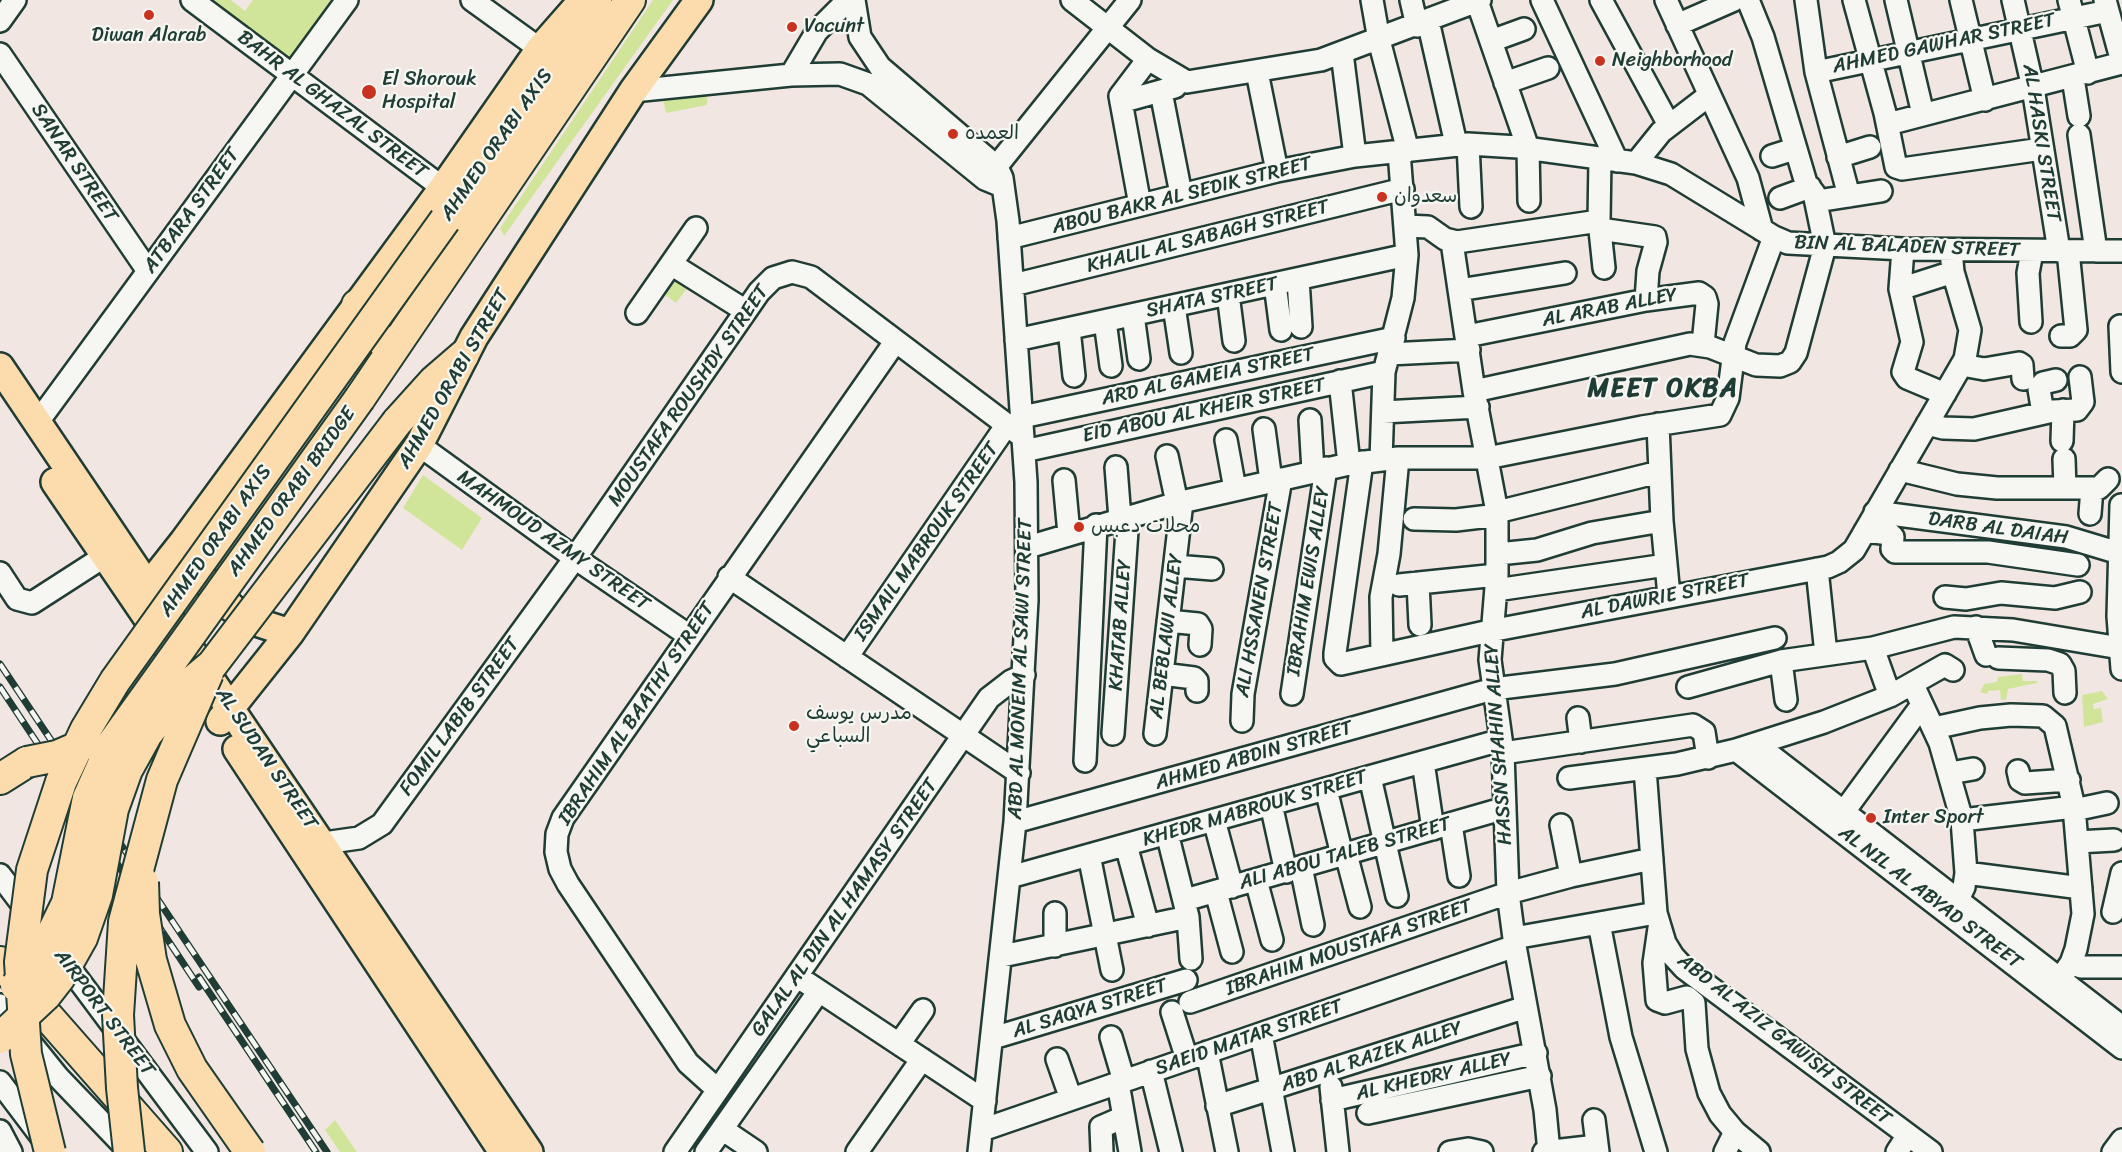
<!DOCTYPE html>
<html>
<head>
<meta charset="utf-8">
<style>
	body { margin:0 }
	canvas { display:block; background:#f2e6e2 }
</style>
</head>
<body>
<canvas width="2122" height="1152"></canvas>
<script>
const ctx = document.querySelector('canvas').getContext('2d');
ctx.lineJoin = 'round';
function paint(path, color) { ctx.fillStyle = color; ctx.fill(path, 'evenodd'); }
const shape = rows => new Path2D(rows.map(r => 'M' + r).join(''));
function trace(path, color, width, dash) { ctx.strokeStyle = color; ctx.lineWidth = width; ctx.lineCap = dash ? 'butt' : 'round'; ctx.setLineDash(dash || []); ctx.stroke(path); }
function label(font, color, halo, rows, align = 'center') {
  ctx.font = font + ' Sriracha,"Playpen Sans Arabic",sans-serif'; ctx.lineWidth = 4.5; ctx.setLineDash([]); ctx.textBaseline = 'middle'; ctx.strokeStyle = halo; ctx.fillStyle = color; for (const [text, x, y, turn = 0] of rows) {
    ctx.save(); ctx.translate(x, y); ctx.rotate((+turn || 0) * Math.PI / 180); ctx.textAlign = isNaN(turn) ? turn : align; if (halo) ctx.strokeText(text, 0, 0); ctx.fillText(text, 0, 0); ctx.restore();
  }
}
const green = shape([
	[203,0,231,0,245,11,253,0,340,0,293,66],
	[653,0,673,0,504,236,500,228],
	[707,88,707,105,666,113,662,94],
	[673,276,688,287,676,303,663,293],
	[423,475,482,518,462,550,403,508],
	[2022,674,2023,681,2037,681,2037,683,2008,689,2006,700,2001,700,2000,690,1988,691,1987,694,1980,692,1984,684,1997,682,1998,677],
	[2102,691,2108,699,2093,704,2094,709,2101,708,2103,722,2084,727,2082,695],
	[335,1120,357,1152,340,1152,325,1130]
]);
const minor = shape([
	[192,0,443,188],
	[472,0,540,49],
	[854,0,860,37,880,67,997,167,1002,178,1008,221,1026,482,1027,600,1015,822,979,1152],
	[1072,0,1148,59,1187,82,1321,60,1480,0],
	[1372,0,1379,40,1408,151],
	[1411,0,1417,26],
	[1542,0,1617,161],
	[1601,0,1669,125],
	[1666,0,1748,178,1762,230],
	[1806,0,1816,72,1849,196],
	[1854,0,1885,113,1896,167,1902,169,2042,149],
	[1896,0,1923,114],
	[1961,0,1985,100],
	[2013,0,2033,88,2059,251],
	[2069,0,2088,73],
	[2105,0,2122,62],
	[1477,1,1528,148,1529,201],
	[0,21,15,0],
	[1428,21,1456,144],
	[1677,25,1734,0],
	[1491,41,1524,29],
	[1342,53,1355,156],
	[0,54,148,271],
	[1257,72,1277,171],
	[1816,72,2108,11],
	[791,75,817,31,848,0],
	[2073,78,2079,116],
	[1505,83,1548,68],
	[633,91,791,75,840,74,868,84,985,179,1002,186],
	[1161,92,1181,194],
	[1121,102,1175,87],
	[1888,124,2122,63],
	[2079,135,2096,251],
	[1468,144,1471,207],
	[1772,156,1794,149],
	[1838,157,1870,147],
	[1600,158,1599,221,1604,268],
	[1636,163,1661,132,1708,96],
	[988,177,1130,0],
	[1780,198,1810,187],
	[1817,201,1881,191],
	[1140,205,1120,96,1148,59],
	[1406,226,1428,227,1445,239,1457,242,1599,221],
	[1600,229,1655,237,1656,242,1648,271,1646,300],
	[1009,238,1277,171,1355,156,1468,144,1518,147,1636,163,1671,174,1774,237,1788,243,1903,249,2122,251],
	[1452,242,1474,391,1497,512,1497,575,1490,660,1503,753,1508,893,1515,946,1545,1110,1549,1152],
	[1903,249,1900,289,1912,342,1903,372,1907,378,1945,394],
	[671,264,746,311],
	[1298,279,1301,327],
	[1275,284,1281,330],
	[1013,285,1403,189],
	[1900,289,1953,272],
	[1459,290,1565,273],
	[1228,294,1234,341],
	[1174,306,1181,353],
	[637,313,696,228],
	[1133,315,1139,359],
	[1105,321,1111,366],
	[2031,322,2028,273,2032,252],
	[2120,326,2122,372],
	[1069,329,1074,376],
	[1467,336,1646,300,1699,293,1705,297,1707,304,1703,344],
	[2061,336,2070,336,2076,330,2068,251],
	[1016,340,1407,255],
	[1389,354,1469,350],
	[1962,365,1984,369,2019,363,2022,365,2023,379],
	[1340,381,1349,464],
	[1474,391,1690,344,1710,347,1756,365,1780,366,1790,362,1796,353,1825,246,1814,193,1806,183,1763,37,1748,0],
	[1383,412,1478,407],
	[2043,413,2039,389,2043,383,2056,380],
	[1022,417,1394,338],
	[1310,420,1313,471],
	[37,423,347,0],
	[1658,424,1662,521,1669,596],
	[1927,424,1943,428,1974,429,2053,411,2077,410,2083,402,2080,377],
	[1264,429,1271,481],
	[1226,440,1235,489],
	[2062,441,2063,410],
	[419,445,575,558,688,635],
	[1024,451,1384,372],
	[1167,456,1177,503],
	[2064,459,2065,488],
	[1381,460,1384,372,1403,298,1407,255,1399,152],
	[1362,462,1335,653,1335,658,1341,664,1490,631,1828,567,1839,562,1854,550,1965,359,1970,330,1953,272,1951,250],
	[1116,467,1120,519],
	[1900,470,1957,484,1997,488,2099,488,2108,479],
	[1064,480,1069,534],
	[2121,505,2118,616,2122,669],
	[1497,512,1659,472],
	[1875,512,2066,537,2119,553],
	[2090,514,2092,488],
	[1414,519,1456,520,1498,515],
	[1865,531,1890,534,1893,537,1892,549,1895,552,1988,552,2078,565],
	[1028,547,1177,503,1349,464,1398,458,1487,458,1642,427,1720,415,1728,398,1735,343,1774,237],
	[1498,554,1537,550,1592,533,1662,521],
	[1175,566,1212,569],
	[1817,569,1826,654],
	[0,573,17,599,32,603,105,556],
	[729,577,1019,773],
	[1418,583,1420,625],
	[1399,585,1497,575],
	[1496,590,1666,565],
	[1945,597,1966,599,2001,593,2055,598,2080,592],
	[1168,621,1198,624,1201,629,1200,645],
	[1976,627,1986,655],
	[1873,648,1890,696],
	[1382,655,1381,597,1389,554,1398,458],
	[847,657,1006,426],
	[1998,658,2048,660,2060,664,2064,671,2065,693],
	[1781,661,1786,700],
	[1162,674,1194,678,1197,681,1197,691],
	[1913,685,1940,743,1962,820,1966,873,1964,887,1953,910],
	[1688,687,1781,661,1873,648,1954,627,2013,630,2120,648],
	[1292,694,1326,468],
	[1578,718,1581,742],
	[1242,721,1243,694,1281,479],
	[1934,728,1980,718,2011,715,2043,716,2055,726,2074,807,2083,914,2076,949,2071,963,2053,989],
	[1113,734,1128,516],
	[1155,734,1182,502],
	[1756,744,2122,1027],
	[1736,750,2122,1048],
	[1503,753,1693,725,1704,732,1708,758],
	[1085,761,1096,525],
	[1423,762,1433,829],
	[1645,769,1656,913,1665,943,1673,956,1684,968,1931,1152],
	[2018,771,2020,780,2025,783,2069,780],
	[1950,773,1973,769],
	[1370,777,1397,896],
	[1569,778,1677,764,1736,750,1824,722,1890,696,1945,665,1953,670],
	[1326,789,1342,855],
	[1271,804,1286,872],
	[2074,810,2107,803],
	[1214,820,1232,887],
	[1962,820,2074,807],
	[1837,821,1922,705],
	[1015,822,1493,689,1615,674,1775,638],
	[1451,824,1459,876],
	[1561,825,1571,876],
	[1167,833,1188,917,1191,959],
	[2077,842,2114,840],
	[324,843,359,838,382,824,575,558,759,292,773,278,792,272,811,277,1023,437],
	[1126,845,1148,926],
	[1346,854,1360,907],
	[1089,855,1112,970],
	[1301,867,1313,925],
	[1966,873,2081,888],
	[0,875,31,916],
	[1010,877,1501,740],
	[1256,880,1272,940],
	[1216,892,1232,952],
	[1185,900,1505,808],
	[2113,912,2122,873],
	[1055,913,1055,946],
	[1599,923,1621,1037,1656,1152],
	[1659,928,1654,963,1657,1000,1665,1003,1687,997,1694,1003,1697,1049,1709,1093,1720,1114,1735,1132,1759,1152],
	[1514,938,1656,913],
	[60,955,207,1152],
	[1002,956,1188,917],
	[2071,963,2081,967,2122,967],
	[798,977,985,1101],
	[1190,1002,1508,893,1571,876,1652,859],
	[0,1005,58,1077,130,1152],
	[1172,1012,1187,1059],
	[1261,1034,1283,1152],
	[1111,1037,1124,1081],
	[993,1038,1186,980],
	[899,1044,923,1010],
	[1207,1052,1227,1152],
	[1057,1059,1071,1099],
	[1151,1071,1171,1152],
	[0,1082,43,1139],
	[1118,1083,1130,1152],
	[1331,1087,1338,1152],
	[718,1090,688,1063,568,884,560,869,556,852,557,834,563,818,895,342],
	[1332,1100,1536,1053],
	[1217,1106,1526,1007],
	[1368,1113,1540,1076],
	[1594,1120,1598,1152],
	[722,1129,756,1152],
	[982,1130,1515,946],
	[0,1131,11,1152],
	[675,1152,989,698,1011,681,1024,675],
	[706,1152,819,991],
	[857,1152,922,1059],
	[1102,1152,1101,1127,1124,1117],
	[1450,1152,1468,1149,1482,1152],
	[1544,1152,1597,1146],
	[1725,1152,1735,1132],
	[1897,1152,1908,1135],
	[2113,1152,2122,1140]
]);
const major = shape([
	[0,367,529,1152],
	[55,482,185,673],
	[188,550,203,578,232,608,250,620,290,633],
	[139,598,184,541,443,188,540,49,583,0],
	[220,721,290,633,419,445,474,337,633,91,699,0],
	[237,749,503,1152]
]);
const highway = shape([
	[445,220,596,0],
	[357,305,369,327,385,344],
	[360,398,630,0],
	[397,422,434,381,463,356],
	[0,779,27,762],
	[0,962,167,1152]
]);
const rail = shape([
	[0,664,327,1152],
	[0,687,199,987],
	[199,977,316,1152]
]);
const highwayBridge = shape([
	[27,762,57,756,85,744],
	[143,882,144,914,151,960,170,1025,192,1069,250,1152],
	[16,986,42,954,67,903,88,798,112,744,360,398],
	[0,1038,46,995,60,977,82,938,97,895,113,809,127,770,147,734,181,691,212,665,397,422],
	[50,1152,26,1054,20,962,32,870,61,782,86,729,115,681,445,220],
	[129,1152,122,1088,118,1015,124,922,162,780,208,673]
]);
const markers = [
	[149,15,6,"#c8321e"],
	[792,27,6,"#c8321e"],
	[1600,61,6,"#c8321e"],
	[369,92,8,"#c8321e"],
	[953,134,6,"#c8321e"],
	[1382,197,6,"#c8321e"],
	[1079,527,6,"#c8321e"],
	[794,726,6,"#c8321e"],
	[1871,818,6,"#c8321e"]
];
const poiNames = [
	["Vacunt",804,27],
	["Diwan Alarab",149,36,"center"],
	["Neighborhood",1612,61],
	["El Shorouk",382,80],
	["Hospital",382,103],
	["العمده",965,134],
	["سعدوان",1394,197],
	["محلات دعبس",1091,527],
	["مدرس يوسف",806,714],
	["السباعي",806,737],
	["Inter Sport",1883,818]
];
const streetNames = [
	["AHMED GAWHAR STREET",1944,44,-12],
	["BAHR AL GHAZAL STREET",332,105,37],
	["AL HASKI STREET",2041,143,81],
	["AHMED ORABI AXIS",497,145,-55],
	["SANAR STREET",74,163,56],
	["ABOU BAKR AL SEDIK STREET",1182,196,-14],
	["ATBARA STREET",192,211,-54],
	["KHALIL AL SABAGH STREET",1208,237,-14],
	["BIN AL BALADEN STREET",1907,247,2],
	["SHATA STREET",1212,298,-12],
	["AL ARAB ALLEY",1610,308,-11],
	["ARD AL GAMEIA STREET",1208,377,-12],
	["AHMED ORABI STREET",454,379,-60],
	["MOUSTAFA ROUSHDY STREET",689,396,-55],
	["EID ABOU AL KHEIR STREET",1204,411,-12],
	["AHMED ORABI BRIDGE",292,492,-54],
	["DARB AL DAIAH",1998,529,8],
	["AHMED ORABI AXIS",216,541,-55],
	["MAHMOUD AZMY STREET",553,541,35],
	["ISMAIL MABROUK STREET",927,542,-55],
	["IBRAHIM EWIS ALLEY",1309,581,-81],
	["AL DAWRIE STREET",1665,597,-11],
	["ALI HSSANEN STREET",1260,600,-80],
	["KHATAB ALLEY",1121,625,-86],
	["AL BEBLAWI ALLEY",1167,636,-83],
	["ABD AL MONEIM AL SAWI STREET",1021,669,-88],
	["IBRAHIM AL BAATHY STREET",637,714,-56],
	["FOMIL LABIB STREET",460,717,-54],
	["HASSN SHAHIN ALLEY",1499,744,-94],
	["AHMED ABDIN STREET",1254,756,-16],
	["AL SUDAN STREET",266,759,56],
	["KHEDR MABROUK STREET",1255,809,-16],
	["ALI ABOU TALEB STREET",1345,854,-16],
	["AL NIL AL ABYAD STREET",1930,898,37],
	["GALAL AL DIN AL HAMASY STREET",845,908,-55],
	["IBRAHIM MOUSTAFA STREET",1349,948,-19],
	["AL SAQYA STREET",1090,1009,-17],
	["AIRPORT STREET",104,1013,53],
	["SAEID MATAR STREET",1249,1038,-19],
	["ABD AL AZIZ GAWISH STREET",1784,1040,38],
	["ABD AL RAZEK ALLEY",1372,1057,-18],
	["AL KHEDRY ALLEY",1434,1077,-13]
];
const districtNames = [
	["MEET OKBA",1663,389]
];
paint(green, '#d0e59a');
trace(minor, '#1f3d34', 26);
trace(major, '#1f3d34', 32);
trace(highway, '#1f3d34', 34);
trace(minor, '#f6f6f2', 21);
trace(major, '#fcdcac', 27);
trace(highway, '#fcdcac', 30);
trace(rail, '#1f3d34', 7);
trace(rail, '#f6f6f2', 4.5, [14]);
trace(highwayBridge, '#1f3d34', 34, []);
trace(highwayBridge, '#fcdcac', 30);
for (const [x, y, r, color] of markers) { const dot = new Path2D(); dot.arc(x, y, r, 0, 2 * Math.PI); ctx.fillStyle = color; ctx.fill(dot); trace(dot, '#f6f6f2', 2); }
label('20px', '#1f3d34', '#f6f6f2', poiNames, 'left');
label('20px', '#1f3d34', '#f6f6f2', streetNames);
ctx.letterSpacing = '1.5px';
label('bold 26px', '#1f3d34', '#f6f6f2', districtNames);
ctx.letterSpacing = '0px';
</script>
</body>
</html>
